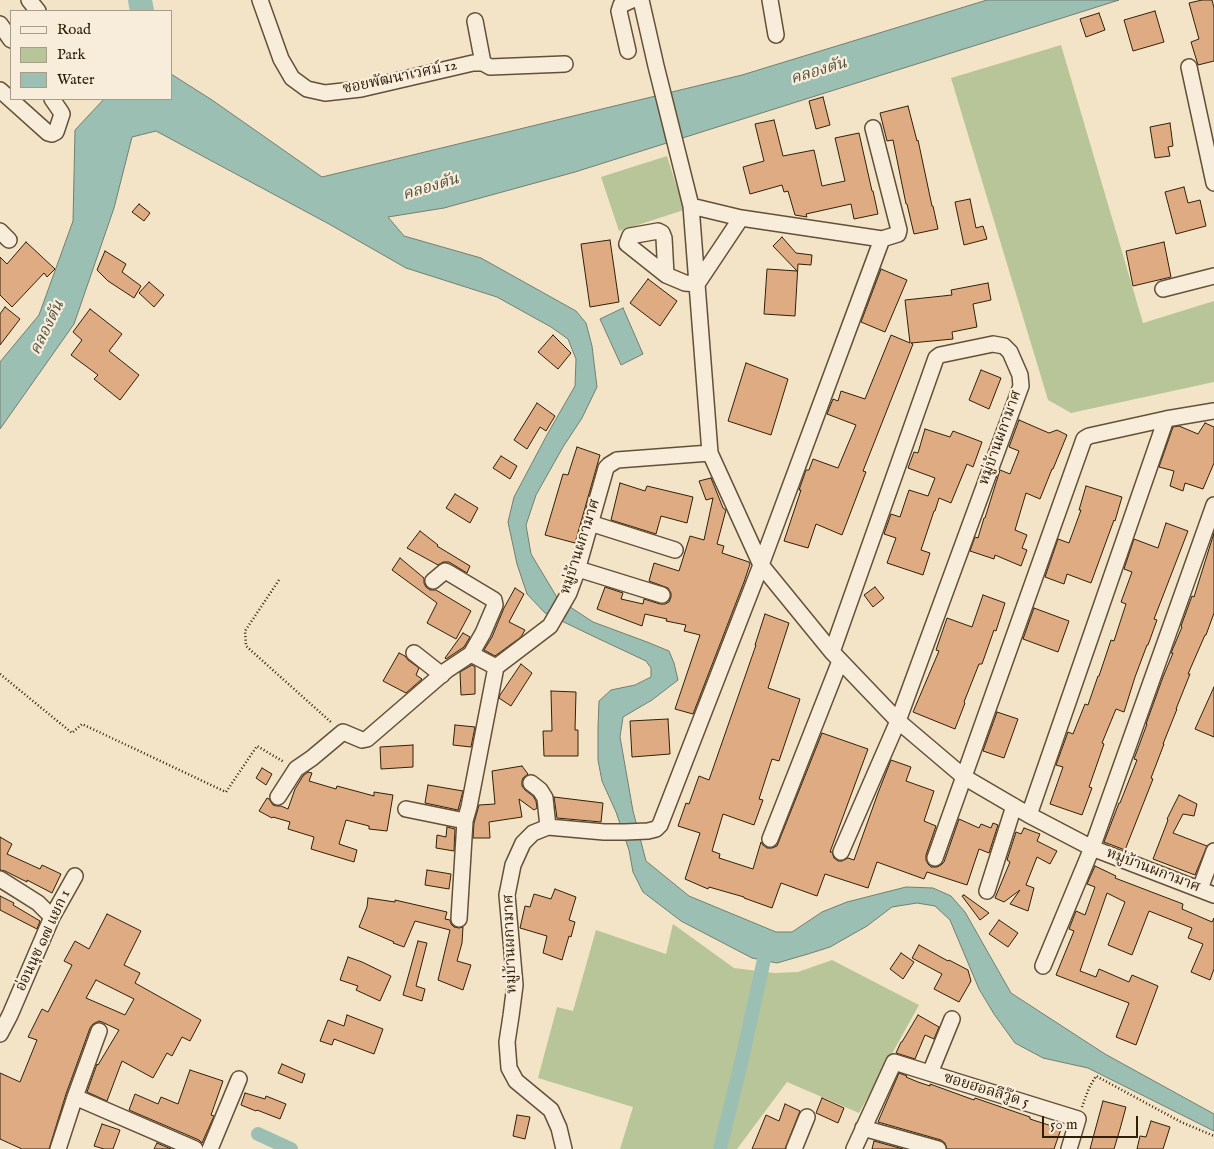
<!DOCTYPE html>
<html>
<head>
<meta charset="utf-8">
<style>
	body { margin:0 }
	#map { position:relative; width:1214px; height:1149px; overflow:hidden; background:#f4e4c7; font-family:"IM FELL English",serif }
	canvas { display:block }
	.legend { position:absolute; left:10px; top:10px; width:162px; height:90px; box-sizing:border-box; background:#f8eddb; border:1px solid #a89b87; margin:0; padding:6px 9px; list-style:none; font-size:15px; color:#312009 }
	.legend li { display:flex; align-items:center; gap:10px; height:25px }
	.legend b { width:25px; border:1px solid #a89b87 }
	.scale { position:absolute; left:1042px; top:1116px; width:96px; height:22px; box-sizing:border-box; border:2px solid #312009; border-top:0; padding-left:6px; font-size:15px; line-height:18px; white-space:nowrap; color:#312009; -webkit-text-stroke:4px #f8eddb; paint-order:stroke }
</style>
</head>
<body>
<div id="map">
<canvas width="1214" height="1149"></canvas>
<ul class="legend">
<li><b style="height:6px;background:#f8eddb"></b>Road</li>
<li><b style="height:14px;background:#b8c599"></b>Park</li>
<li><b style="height:14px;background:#9cbfb4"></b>Water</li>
</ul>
<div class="scale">50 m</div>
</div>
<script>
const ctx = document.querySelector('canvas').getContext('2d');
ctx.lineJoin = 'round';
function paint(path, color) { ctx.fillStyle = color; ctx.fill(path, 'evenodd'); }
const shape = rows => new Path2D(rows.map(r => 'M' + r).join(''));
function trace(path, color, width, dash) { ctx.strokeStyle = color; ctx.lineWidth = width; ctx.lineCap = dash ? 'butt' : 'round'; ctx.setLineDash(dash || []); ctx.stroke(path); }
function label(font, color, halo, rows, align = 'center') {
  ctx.font = font + ' "IM FELL English","Noto Serif Thai",serif'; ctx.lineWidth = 4.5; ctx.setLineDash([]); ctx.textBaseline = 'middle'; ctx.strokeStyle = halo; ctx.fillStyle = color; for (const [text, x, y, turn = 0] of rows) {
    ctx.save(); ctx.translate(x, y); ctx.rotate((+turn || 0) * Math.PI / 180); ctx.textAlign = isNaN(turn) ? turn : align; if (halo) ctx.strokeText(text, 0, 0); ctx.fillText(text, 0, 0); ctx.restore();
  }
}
const green = shape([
	[1061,45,1143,323,1214,301,1214,382,1071,413,1048,400,951,78],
	[667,156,684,210,619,231,601,177],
	[673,924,734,968,774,973,798,972,832,960,919,1005,859,1113,787,1082,737,1149,620,1149,633,1107,538,1078,557,1007,573,1011,596,930,666,954]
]);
const water = shape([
	[987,0,1119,0,575,172,444,208,388,217,404,236,481,258,576,311,586,323,592,346,597,387,582,418,563,447,536,495,526,525,531,554,558,599,593,622,647,642,669,651,674,663,678,680,652,700,623,717,620,737,633,811,646,861,689,896,776,932,792,932,822,912,847,902,906,887,933,888,951,896,965,912,1011,993,1105,1054,1214,1114,1214,1131,1088,1068,1043,1058,1015,1043,994,1014,979,989,950,920,935,906,917,903,892,907,867,926,830,947,808,954,777,963,752,958,681,921,643,892,633,872,629,850,616,812,602,781,598,760,598,727,599,701,611,690,635,685,651,677,651,668,646,661,597,638,545,613,527,594,517,564,508,522,514,497,548,433,575,386,576,359,568,339,551,327,497,297,406,268,329,224,156,131,132,137,114,208,74,324,0,429,0,362,39,315,73,221,75,130,104,99,171,99,171,74,212,100,322,177,742,75,987,0],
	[623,308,643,354,621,365,600,319,623,308]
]);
const canal = shape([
	[258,1134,291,1149],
	[720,1149,742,1059,767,946]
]);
const river = shape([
	[140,0,142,11]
]);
const building = shape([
	[1202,0,1212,0,1214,8,1214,61,1198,65,1191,42,1199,39,1189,3,1202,0],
	[1155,11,1164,42,1133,51,1124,20,1155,11],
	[1099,13,1105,30,1086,37,1080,19,1099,13],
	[823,97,830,125,816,129,809,101,823,97],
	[908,106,917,141,918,140,932,206,933,206,938,229,914,234,907,204,906,204,893,140,887,141,880,113,908,106],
	[774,120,783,156,814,150,822,186,845,181,835,138,859,133,872,191,873,191,878,214,854,219,851,204,806,214,807,217,795,215,788,191,784,192,782,185,750,194,743,167,764,161,755,124,774,120],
	[1170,123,1173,146,1168,147,1170,156,1155,158,1150,127,1170,123],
	[1184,187,1188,203,1200,200,1206,226,1176,234,1165,192,1184,187],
	[970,199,976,228,983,226,987,239,964,245,955,202,970,199],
	[139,204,150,213,144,221,132,212,139,204],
	[782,237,796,253,812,255,811,265,798,264,795,316,764,314,767,269,797,271,773,246,782,237],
	[610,240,619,302,590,307,581,244,610,240],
	[26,242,55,269,47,277,44,273,12,307,0,295,0,257,7,264,26,242],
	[1164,242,1171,277,1133,286,1126,251,1164,242],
	[105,251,126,264,122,272,141,286,134,298,108,281,97,270,105,251],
	[881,269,907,280,885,332,861,322,881,269],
	[648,279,677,301,660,326,630,303,648,279],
	[149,282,164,295,154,307,139,293,149,282],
	[988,283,991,300,973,304,977,327,952,332,953,339,911,343,913,344,863,471,866,472,842,535,816,524,808,548,784,541,801,490,799,490,806,470,809,470,813,459,838,468,856,425,827,414,833,399,838,401,841,391,865,399,891,335,910,343,905,300,952,295,951,290,988,283],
	[5,307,20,319,0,345,0,314,5,307],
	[90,309,122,334,109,351,139,375,120,400,94,379,98,375,71,355,82,340,73,332,90,309],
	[553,335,571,353,558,369,538,352,553,335],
	[746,363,788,379,771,435,728,421,746,363],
	[981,370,1001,378,989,409,969,400,981,370],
	[537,403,555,416,546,431,540,427,527,449,514,440,537,403],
	[1019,420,1049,433,1057,430,1067,435,1053,469,1052,469,1040,499,1026,493,1015,530,1027,535,1022,548,1027,550,1021,566,995,555,994,559,970,551,975,537,978,538,984,518,985,518,1000,470,1010,474,1019,451,1009,447,1019,420],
	[1205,423,1214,427,1214,463,1203,489,1185,483,1183,491,1170,486,1174,471,1159,467,1173,427,1179,426,1198,434,1205,423],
	[925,429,950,437,953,431,982,442,973,467,967,464,951,503,939,498,935,511,934,511,921,550,930,553,923,575,887,563,896,538,884,534,891,514,900,517,909,490,928,496,935,478,908,468,914,452,918,453,925,429],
	[577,447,600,455,575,543,545,535,563,474,568,475,577,447],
	[501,456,517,466,510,479,493,468,501,456],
	[711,478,723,508,726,510,717,544,724,546,722,553,749,562,750,564,744,582,693,714,675,709,700,635,684,631,686,625,666,621,667,619,645,614,642,626,597,609,605,587,623,593,621,599,643,604,644,599,660,604,665,604,669,602,671,597,671,593,668,588,649,581,654,563,679,571,690,536,704,540,713,498,706,500,699,481,711,478],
	[620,483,645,491,647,486,693,497,687,523,661,516,656,534,611,520,620,483],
	[1086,486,1122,497,1115,521,1114,520,1091,583,1067,574,1064,584,1045,577,1058,539,1069,543,1081,510,1079,510,1086,486],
	[455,494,478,508,470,523,446,508,455,494],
	[1166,523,1188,531,1154,619,1157,620,1148,645,1147,645,1135,677,1124,712,1116,709,1102,743,1104,744,1089,787,1092,788,1082,815,1050,804,1063,767,1056,765,1068,732,1073,734,1085,704,1088,705,1098,676,1099,676,1111,640,1114,641,1126,604,1121,602,1132,572,1124,569,1134,539,1158,548,1166,523],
	[420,531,438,545,437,546,470,566,467,573,449,562,443,562,438,565,407,548,420,531],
	[1214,533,1214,613,1206,635,1205,635,1188,674,1190,674,1176,709,1177,709,1163,744,1164,744,1151,778,1153,779,1125,850,1104,842,1119,803,1120,803,1137,760,1134,759,1147,724,1146,724,1163,677,1173,653,1171,653,1182,627,1181,626,1192,596,1194,597,1214,533],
	[400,558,424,578,424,583,426,587,430,590,436,590,471,611,456,639,427,623,437,603,392,570,400,558],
	[875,587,884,598,873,607,864,595,875,587],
	[515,588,524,594,509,622,525,630,521,637,495,656,484,650,492,637,504,608,515,588],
	[983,595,1005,603,996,631,994,630,982,664,979,664,964,702,965,703,955,729,913,712,939,651,936,650,947,618,972,627,983,595],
	[1034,608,1069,621,1058,652,1023,639,1034,608],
	[765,614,789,623,768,688,800,699,779,761,772,759,759,799,763,800,754,825,723,814,712,851,720,854,719,858,753,869,761,842,763,845,767,848,772,848,777,846,822,733,868,749,830,852,832,852,834,858,838,861,842,861,848,858,854,860,878,793,891,760,911,767,906,781,934,791,924,821,936,826,926,855,926,860,928,864,931,867,937,867,941,865,944,862,959,819,979,828,981,824,991,828,993,823,998,825,989,853,979,849,967,885,927,872,924,879,877,862,868,888,825,874,817,896,781,883,772,908,744,898,744,897,709,887,708,889,685,879,700,833,678,826,686,803,689,804,699,776,709,780,756,645,755,645,765,614],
	[463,633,470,637,464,647,446,659,445,658,463,633],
	[399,653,405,656,408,660,419,668,416,675,422,679,406,693,383,681,399,653],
	[521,664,532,673,511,706,499,698,500,695,521,664],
	[472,665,475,667,475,694,461,695,460,672,472,665],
	[1214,687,1214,737,1195,729,1214,687],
	[551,691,576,692,575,730,578,730,578,756,544,756,543,731,552,731,551,691],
	[997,712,1018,719,1004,758,983,751,997,712],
	[668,719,670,754,632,757,630,721,668,719],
	[455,725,475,727,471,747,453,745,455,725],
	[413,745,413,767,381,769,380,747,413,745],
	[522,766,528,774,523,778,522,781,522,786,525,790,533,796,536,801,537,808,534,810,519,799,522,817,489,822,490,838,473,838,474,823,479,805,495,804,492,771,522,766],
	[262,768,272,774,266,785,256,778,262,768],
	[308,772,312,773,309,781,336,789,337,786,374,796,374,792,393,795,387,831,369,829,369,826,346,820,339,844,357,850,354,862,311,849,314,837,288,829,290,822,273,817,272,818,259,811,267,798,269,799,273,805,277,806,281,806,288,809,295,789,303,776,308,772],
	[428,785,463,791,458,810,425,803,428,785],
	[1179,795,1197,804,1194,816,1183,814,1173,833,1207,846,1195,875,1153,859,1168,820,1167,819,1179,795],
	[554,797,603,803,601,822,557,818,554,797],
	[447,827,455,829,454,851,436,848,437,835,446,837,447,827],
	[1024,828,1040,834,1037,841,1057,851,1050,864,1037,857,1026,885,1034,888,1028,911,1010,904,1020,890,1004,902,995,898,1010,862,1007,860,1016,832,1021,834,1024,828],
	[0,837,12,844,7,854,40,869,42,865,61,874,52,893,27,880,27,882,5,871,0,870,0,837],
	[1095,866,1116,876,1115,878,1183,904,1182,909,1212,922,1214,918,1214,969,1210,980,1191,972,1203,944,1188,938,1192,928,1149,911,1132,955,1108,945,1125,902,1107,893,1080,971,1096,977,1099,969,1129,982,1132,975,1158,986,1136,1045,1116,1037,1129,1003,1056,975,1074,931,1069,929,1076,911,1085,915,1095,887,1087,884,1095,866],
	[427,870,451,874,449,889,425,885,427,870],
	[555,889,576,897,569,920,575,922,571,937,569,936,562,960,543,953,547,936,520,928,525,906,530,907,534,894,551,899,555,889],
	[964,895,989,913,980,920,962,896,964,895],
	[0,896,14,903,13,905,40,921,37,929,0,910,0,896],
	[368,898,395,902,395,900,447,912,445,919,450,920,451,924,454,927,459,928,463,927,462,943,457,961,471,965,463,990,438,980,450,930,415,921,404,947,393,943,394,942,359,927,367,907,368,898],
	[107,914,141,931,124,965,140,973,135,983,201,1020,190,1041,182,1037,172,1056,167,1053,153,1078,122,1061,107,1101,87,1092,97,1064,98,1065,119,1030,102,1022,99,1021,93,1024,90,1028,66,1094,49,1149,22,1149,0,1139,0,1073,20,1082,37,1040,28,1037,42,1009,48,1012,72,965,64,961,75,941,89,949,107,914],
	[96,980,134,999,125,1015,86,998,96,980],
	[999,920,1018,933,1008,947,989,934,999,920],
	[418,941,427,943,416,986,425,989,422,1001,403,995,418,941],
	[919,945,948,961,949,960,968,970,971,981,959,1002,934,989,942,974,912,958,919,945],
	[901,953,914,962,903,979,890,969,901,953],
	[348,957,362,962,391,976,380,1001,356,990,358,986,340,980,348,957],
	[347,1015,383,1029,374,1054,334,1039,332,1045,320,1041,328,1020,344,1026,347,1015],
	[918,1015,939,1027,934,1039,925,1035,915,1059,896,1053,901,1042,902,1042,918,1015],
	[282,1064,305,1074,302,1083,278,1073,282,1064],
	[190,1070,223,1081,211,1115,214,1116,202,1143,199,1140,129,1110,135,1094,158,1104,161,1097,178,1104,190,1070],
	[899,1073,907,1076,906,1077,918,1082,930,1086,930,1084,974,1100,975,1098,1030,1117,1030,1119,1061,1129,1054,1149,947,1149,945,1143,941,1140,878,1122,899,1073],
	[245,1093,265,1099,266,1096,286,1104,280,1119,257,1110,256,1111,241,1105,245,1093],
	[822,1098,844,1108,838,1123,816,1113,822,1098],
	[1103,1101,1126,1107,1120,1129,1114,1149,1090,1149,1103,1101],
	[785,1104,800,1111,785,1149,752,1149,766,1115,779,1121,785,1104],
	[517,1115,530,1117,525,1139,513,1136,517,1115],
	[1151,1121,1170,1127,1163,1149,1137,1149,1140,1136,1146,1137,1151,1121],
	[102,1124,120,1130,113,1149,104,1149,94,1146,102,1124],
	[874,1141,903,1149,872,1149,874,1141],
	[157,1143,171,1149,154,1149,157,1143]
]);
const path = shape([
	[279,580,245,631,246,646,332,723],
	[0,674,72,733,82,724,226,792,257,746,284,762],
	[1082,1107,1089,1088,1096,1076,1181,1122,1214,1136]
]);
const minor = shape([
	[29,0,38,11],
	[260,0,281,59,292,78,307,89,325,93,361,89,473,63,483,63,490,67,565,64],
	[641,0,656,66,691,206,710,453,761,565,832,652,898,721,964,777,1029,815,1092,848,1214,895],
	[770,0,776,35],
	[475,21,483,63],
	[0,24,11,40],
	[628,51,619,11,621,5,632,0],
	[1189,67,1214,183],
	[0,90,48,133,52,134,56,132,62,114,61,112,52,99],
	[691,206,741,218],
	[0,231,9,240],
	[666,275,664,238,662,233,658,231,630,236,627,244,666,275,685,283,697,284],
	[697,284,741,218,882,239,898,234,899,230,873,128],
	[1163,289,1214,276],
	[590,523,675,550],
	[578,569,662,595],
	[433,581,445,571,449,573,494,600,495,605,483,633,471,654],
	[832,652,936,358,940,355,993,344,1004,346,1010,352,1020,375,1021,386,898,721,841,852],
	[414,653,442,675],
	[531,783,540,790,545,798,548,827],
	[278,797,296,769,312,758,343,732,362,740,367,739,447,670,471,654,496,667],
	[406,809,465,821,469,807,496,667,550,626,569,593,576,574,606,468,609,465,617,460,710,453],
	[1029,815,1166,419],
	[770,839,840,661],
	[935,858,1084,439,1089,436,1166,419,1214,411],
	[0,879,38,903,52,917],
	[1200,889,1214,851],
	[987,891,1014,806],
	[459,919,465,821],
	[1043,966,1092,848,1214,505],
	[0,1034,10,1015,52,917,75,876],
	[930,1073,952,1019],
	[75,1097,195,1149],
	[863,1128,938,1149],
	[58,1149,75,1097,99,1031],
	[210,1149,239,1079],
	[564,1149,559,1128,551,1110,516,1081,509,1068,507,1042,511,1016,515,985,507,895,513,865,523,843,533,833,548,827,604,832,625,832,648,831,656,829,660,825,761,565,882,239],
	[794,1149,807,1117],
	[854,1149,894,1062,1078,1119,1069,1149]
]);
const streetNames = [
	["ซอยพัฒนาเวศม์ 12",400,78,-12],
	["หมู่บ้านผกามาศ",1001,438,-70],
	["หมู่บ้านผกามาศ",581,547,-72],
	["หมู่บ้านผกามาศ",1153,871,21],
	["อ่อนนุช ๑๗ แยก 1",44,941,-65],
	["หมู่บ้านผกามาศ",511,944,-92],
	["ซอยฮอลลีวู๊ด 5",986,1091,17]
];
const waterNames = [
	["คลองตัน",819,72,-17],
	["คลองตัน",431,188,-17],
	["คลองตัน",48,328,-64]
];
paint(green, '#b8c599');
paint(water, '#9cbfb4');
trace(water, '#717f70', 1);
trace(canal, '#9cbfb4', 14);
trace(river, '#9cbfb4', 24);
paint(building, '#dfab83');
trace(building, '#312009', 1);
trace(minor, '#625138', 18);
trace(path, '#312009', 2.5, [1, 2.5]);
trace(minor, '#f8eddb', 15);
label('15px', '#312009', '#f8eddb', streetNames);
label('italic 16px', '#51503c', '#f8eddb', waterNames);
</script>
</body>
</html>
